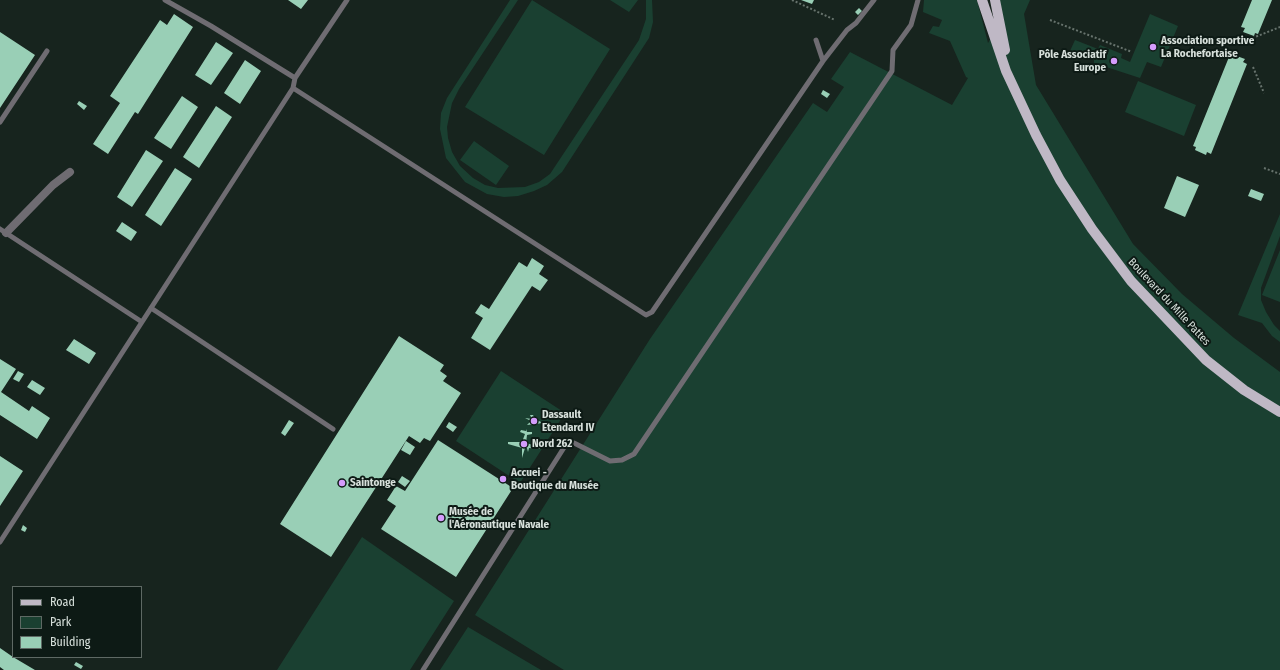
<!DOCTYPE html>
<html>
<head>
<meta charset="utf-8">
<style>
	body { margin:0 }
	#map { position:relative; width:1280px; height:670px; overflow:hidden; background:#17241e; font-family:"Fira Sans Condensed",sans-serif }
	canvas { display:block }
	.legend { position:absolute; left:12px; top:586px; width:130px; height:72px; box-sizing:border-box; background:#0d1a15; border:1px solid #5e6964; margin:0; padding:5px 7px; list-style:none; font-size:12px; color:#d7e0db }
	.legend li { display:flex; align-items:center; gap:8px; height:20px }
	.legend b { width:20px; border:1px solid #5e6964 }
</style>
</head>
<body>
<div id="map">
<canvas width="1280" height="670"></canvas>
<ul class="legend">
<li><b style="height:5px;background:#bfb8c5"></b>Road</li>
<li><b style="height:11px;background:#1a4031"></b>Park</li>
<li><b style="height:11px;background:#99cfb6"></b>Building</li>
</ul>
</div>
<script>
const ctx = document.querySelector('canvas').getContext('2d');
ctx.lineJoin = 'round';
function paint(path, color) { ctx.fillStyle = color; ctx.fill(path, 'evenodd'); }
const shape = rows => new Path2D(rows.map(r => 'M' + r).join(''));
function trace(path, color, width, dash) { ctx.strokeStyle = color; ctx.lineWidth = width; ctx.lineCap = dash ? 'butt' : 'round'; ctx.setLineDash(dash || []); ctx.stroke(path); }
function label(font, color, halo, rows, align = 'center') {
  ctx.font = font + ' "Fira Sans Condensed",sans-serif'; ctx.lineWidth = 4; ctx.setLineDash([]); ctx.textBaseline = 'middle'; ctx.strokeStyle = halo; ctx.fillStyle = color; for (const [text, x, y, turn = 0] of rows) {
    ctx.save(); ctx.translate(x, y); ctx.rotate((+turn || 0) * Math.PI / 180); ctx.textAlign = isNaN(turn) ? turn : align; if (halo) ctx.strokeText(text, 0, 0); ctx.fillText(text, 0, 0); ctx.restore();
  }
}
const green = shape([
	[510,0,518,0,459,89,452,103,447,127,448,138,452,152,460,166,473,178,485,185,498,188,525,187,539,182,550,174,639,40,646,19,646,0,652,0,653,22,649,38,562,172,547,185,534,191,518,196,504,197,487,194,465,182,446,158,440,129,441,113,447,98],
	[532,0,610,49,544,155,465,107],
	[610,0,638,0,629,12],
	[924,0,977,0,988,43,999,24,1000,0,1030,0,1024,14,1036,85,1133,244,1182,294,1234,338,1280,372,1280,670,564,670,475,615,650,339,813,103,827,112,844,87,831,79,850,52,952,105,968,78,966,77,950,41,929,33,933,26,939,27,942,20,923,12],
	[1150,14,1178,26,1161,67,1147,62,1140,78,1094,63,1094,60,1070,51,1075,40,1098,49,1100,45,1122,54,1121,58,1130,62],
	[1138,81,1196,105,1184,136,1125,112],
	[474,141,509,166,496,185,460,160],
	[1280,214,1280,236,1261,288,1261,300,1266,312,1274,325,1280,331,1280,342,1272,336,1262,323,1238,315],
	[1280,250,1280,302,1262,295],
	[501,371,565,413,520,483,456,441],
	[362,537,454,601,410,670,277,670],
	[468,627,541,670,440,670]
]);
const building = shape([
	[288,0,308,0,301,9],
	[801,0,814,0,812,4],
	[1252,0,1272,0,1258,34,1255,33,1254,36,1243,32,1245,28,1241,27],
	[859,8,862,11,858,15,855,12],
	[174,14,193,27,138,114,135,112,108,154,93,144,120,103,110,96,160,20,167,25],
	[0,32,35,55,0,108],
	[216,42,233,53,211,85,195,75],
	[1234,55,1245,59,1243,62,1247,64,1211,154,1207,152,1206,155,1195,150,1196,147,1193,146,1229,57,1233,58],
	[245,60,261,71,240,104,224,93],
	[823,90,830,94,827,98,821,94],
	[182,96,198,107,171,149,154,138],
	[79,101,87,106,84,110,77,104],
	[216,106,232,117,199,168,183,157],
	[146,150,163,161,132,207,117,197],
	[175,168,192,179,161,226,145,215],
	[1177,176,1199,185,1185,217,1164,208],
	[1251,189,1264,194,1261,201,1248,196],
	[122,222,137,232,131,241,116,231],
	[532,258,544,266,539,274,548,280,540,291,532,286,490,350,471,338,483,318,475,313,481,304,489,309,519,262,527,267],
	[399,336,444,365,440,371,447,376,443,381,461,393,430,441,424,438,420,443,409,436,331,557,280,524],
	[74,339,96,353,89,364,66,350],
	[0,359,16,369,1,392,29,411,32,406,50,418,37,439,0,415],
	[18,371,24,374,19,382,13,379],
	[32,380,45,388,40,395,27,387],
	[530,415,533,415,535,419,543,423,527,425,531,421,525,418,532,419],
	[289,420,294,423,285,436,281,433],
	[449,422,457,427,453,432,446,427],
	[526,429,527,432,532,432,532,434,527,435,526,443,540,447,540,449,529,448,528,452,527,448,525,448,522,458,522,448,508,444,508,442,522,442,525,434,520,432,521,430,526,431],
	[438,440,513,488,456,577,381,529,396,506,387,500,396,486,405,491],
	[406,441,415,447,410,455,401,450],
	[0,456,23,471,0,506],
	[402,476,410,481,405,487,398,482],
	[23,525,27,528,25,532,21,530],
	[0,648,13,657,35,670,4,670,0,667],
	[76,662,83,666,81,669,74,665]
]);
const path = shape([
	[792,0,835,20],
	[1050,20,1132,52],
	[1245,41,1280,27],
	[1253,67,1264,93],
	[1264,168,1280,174]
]);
const lane = shape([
	[165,0,211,26,295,78],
	[816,40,823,61],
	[293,88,646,315,652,312,823,61,847,30,856,23,874,0],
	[0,122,47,51],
	[0,229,142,322],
	[151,308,333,429],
	[0,542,293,88,295,78,347,0],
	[423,670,565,446,574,443,610,461,622,460,634,454,892,71,893,50,911,25,918,0]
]);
const street = shape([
	[6,233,53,185,70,172]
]);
const primary = shape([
	[982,0,1006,71,1036,135,1060,180,1092,229,1131,281,1206,360,1244,390,1280,412],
	[995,0,1005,50]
]);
const markers = [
	[1153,47,4,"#d49cfc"],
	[1114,61,4,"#d49cfc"],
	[534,421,4,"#d49cfc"],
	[524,444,4,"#d49cfc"],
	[503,479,4,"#d49cfc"],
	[342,483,4,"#d49cfc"],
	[441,518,4,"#d49cfc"]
];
const poiNames = [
	["Association sportive",1161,41],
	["La Rochefortaise",1161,54],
	["Pôle Associatif",1106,55,"right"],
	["Europe",1106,68,"right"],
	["Dassault",542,415],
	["Etendard IV",542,428],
	["Nord 262",532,444],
	["Accuei -",511,473],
	["Boutique du Musée",511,486],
	["Saintonge",350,483],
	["Musée de",449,512],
	["l'Aéronautique Navale",449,525]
];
const streetNames = [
	["Boulevard du Mille Pattes",1169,302,47]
];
paint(green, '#1a4031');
paint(building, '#99cfb6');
trace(path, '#67736d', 2, [2, 2]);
trace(lane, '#6f6c72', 5);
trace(street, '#6f6c72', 8);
trace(primary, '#bfb8c5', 10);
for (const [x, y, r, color] of markers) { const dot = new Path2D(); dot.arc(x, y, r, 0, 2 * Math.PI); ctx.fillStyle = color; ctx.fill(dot); trace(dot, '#0d1a15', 1.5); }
label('bold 11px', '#d7e0db', '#0d1a15', poiNames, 'left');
label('11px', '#d7e0db', '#0d1a15', streetNames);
</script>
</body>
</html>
